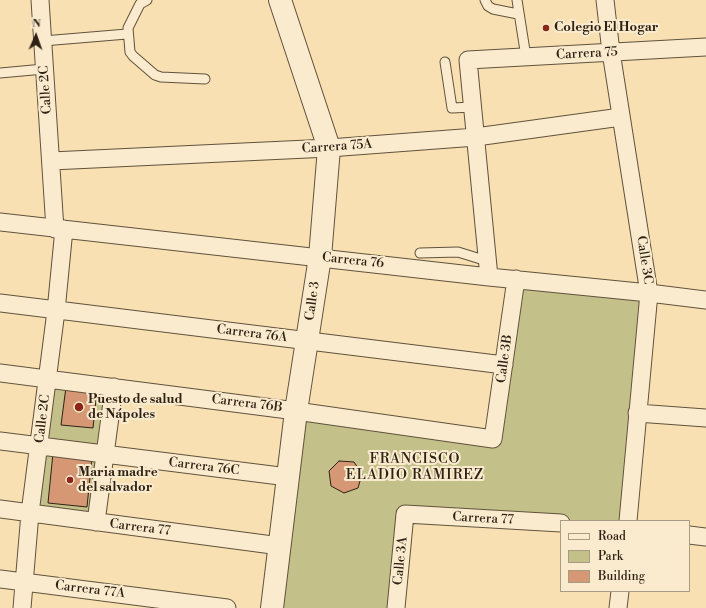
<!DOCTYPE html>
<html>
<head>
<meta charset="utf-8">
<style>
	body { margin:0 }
	#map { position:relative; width:706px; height:608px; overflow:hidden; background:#f8e0b3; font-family:"Libre Bodoni",serif }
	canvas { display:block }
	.legend { position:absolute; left:560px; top:520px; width:130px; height:72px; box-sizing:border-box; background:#faebce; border:1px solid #a89b84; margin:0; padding:5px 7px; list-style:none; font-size:12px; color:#2e2215 }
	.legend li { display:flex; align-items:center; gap:8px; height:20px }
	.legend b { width:20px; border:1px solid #a89b84 }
	.north { position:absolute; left:16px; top:16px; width:40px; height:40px; -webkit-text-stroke:3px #faebce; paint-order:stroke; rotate:2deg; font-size:11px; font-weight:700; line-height:16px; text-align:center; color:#2e2215 }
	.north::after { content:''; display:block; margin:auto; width:14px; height:18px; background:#2e2215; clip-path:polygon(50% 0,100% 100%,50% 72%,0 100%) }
</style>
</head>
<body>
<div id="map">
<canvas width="706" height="608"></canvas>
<ul class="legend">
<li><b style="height:5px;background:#faebce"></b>Road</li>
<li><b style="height:11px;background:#c3c189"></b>Park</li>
<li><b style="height:11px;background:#d69775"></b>Building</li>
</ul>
<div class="north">N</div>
</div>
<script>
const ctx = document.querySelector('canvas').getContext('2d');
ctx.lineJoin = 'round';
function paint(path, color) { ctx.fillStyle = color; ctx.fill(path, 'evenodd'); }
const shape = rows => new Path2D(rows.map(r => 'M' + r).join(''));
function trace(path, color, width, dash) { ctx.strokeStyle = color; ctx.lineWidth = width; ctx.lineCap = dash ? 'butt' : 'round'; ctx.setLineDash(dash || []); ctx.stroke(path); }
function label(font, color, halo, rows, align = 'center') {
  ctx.font = font + ' "Libre Bodoni",serif'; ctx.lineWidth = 4; ctx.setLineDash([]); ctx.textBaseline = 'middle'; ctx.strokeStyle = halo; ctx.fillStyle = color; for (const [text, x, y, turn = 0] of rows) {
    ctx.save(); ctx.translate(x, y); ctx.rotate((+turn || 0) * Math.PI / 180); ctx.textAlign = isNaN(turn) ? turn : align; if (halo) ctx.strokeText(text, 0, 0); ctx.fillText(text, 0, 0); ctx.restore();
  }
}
const green = shape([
	[516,279,649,293,628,521,561,521,405,514,396,608,272,608,296,411,493,438],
	[48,379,114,387,96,522,30,513]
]);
const building = shape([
	[66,387,97,390,93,428,61,425,66,387],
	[53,453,92,457,87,507,48,503,53,453],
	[339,461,354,462,362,474,358,488,344,493,331,486,329,471,339,461]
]);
const service = shape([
	[147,0,140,4,128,28,130,52,133,56,155,75,161,77,205,79],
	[485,0,488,6,493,9,518,14],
	[517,0,526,57],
	[43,41,127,34],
	[445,62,452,108,473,107],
	[0,73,44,69],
	[420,253,458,252,487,261]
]);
const minor = shape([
	[40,0,55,229],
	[605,0,611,52,649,293,628,521],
	[51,161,329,148,476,137,621,117],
	[0,222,489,277,649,293,706,300],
	[489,277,468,60,706,47],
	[0,303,504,365],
	[0,373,296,411,493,439,516,279],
	[637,413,706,418],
	[0,441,288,477],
	[0,509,280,546],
	[96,522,114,387],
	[689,535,706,537],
	[0,579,227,608],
	[22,608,30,513,56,311,64,229],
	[396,608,405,514,561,523],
	[618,608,620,591]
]);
const tertiary = shape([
	[272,608,296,411,320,257,329,148,280,0]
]);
const markers = [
	[546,28,4,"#8f2418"],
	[79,407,5,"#8f2418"],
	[70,480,4,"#8f2418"]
];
const poiNames = [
	["Colegio El Hogar",554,28],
	["Puesto de salud",88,400],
	["de Nápoles",88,415],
	["Maria madre",78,473],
	["del salvador",78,488]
];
const streetNames = [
	["Carrera 75",587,54,-3],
	["Calle 2C",46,90,-94],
	["Carrera 75A",337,147,-4],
	["Calle 3C",644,260,81],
	["Carrera 76",353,261,6],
	["Calle 3",313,301,-82],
	["Carrera 76A",252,334,7],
	["Calle 3B",505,359,-82],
	["Carrera 76B",247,404,7],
	["Calle 2C",43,419,-83],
	["Carrera 76C",204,467,7],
	["Carrera 77",483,519,3],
	["Carrera 77",140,528,7],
	["Calle 3A",401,561,-84],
	["Carrera 77A",90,590,7]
];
const neighbourhoodNames = [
	["FRANCISCO",415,460],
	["ELADIO RAMIREZ",415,476]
];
paint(green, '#c3c189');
paint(building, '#d69775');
trace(building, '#2e2215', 1);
trace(service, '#60523c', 11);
trace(minor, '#60523c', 19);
trace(tertiary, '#60523c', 24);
trace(service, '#faebce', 9);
trace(minor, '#faebce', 17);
trace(tertiary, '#faebce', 22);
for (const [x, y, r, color] of markers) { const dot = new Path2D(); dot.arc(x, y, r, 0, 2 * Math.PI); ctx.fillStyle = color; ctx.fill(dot); trace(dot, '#faebce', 1.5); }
label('bold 13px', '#2e2215', '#faebce', poiNames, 'left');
label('13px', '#2e2215', '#faebce', streetNames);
ctx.letterSpacing = '1px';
label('14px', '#2e2215', '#faebce', neighbourhoodNames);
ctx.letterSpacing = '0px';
</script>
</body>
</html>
